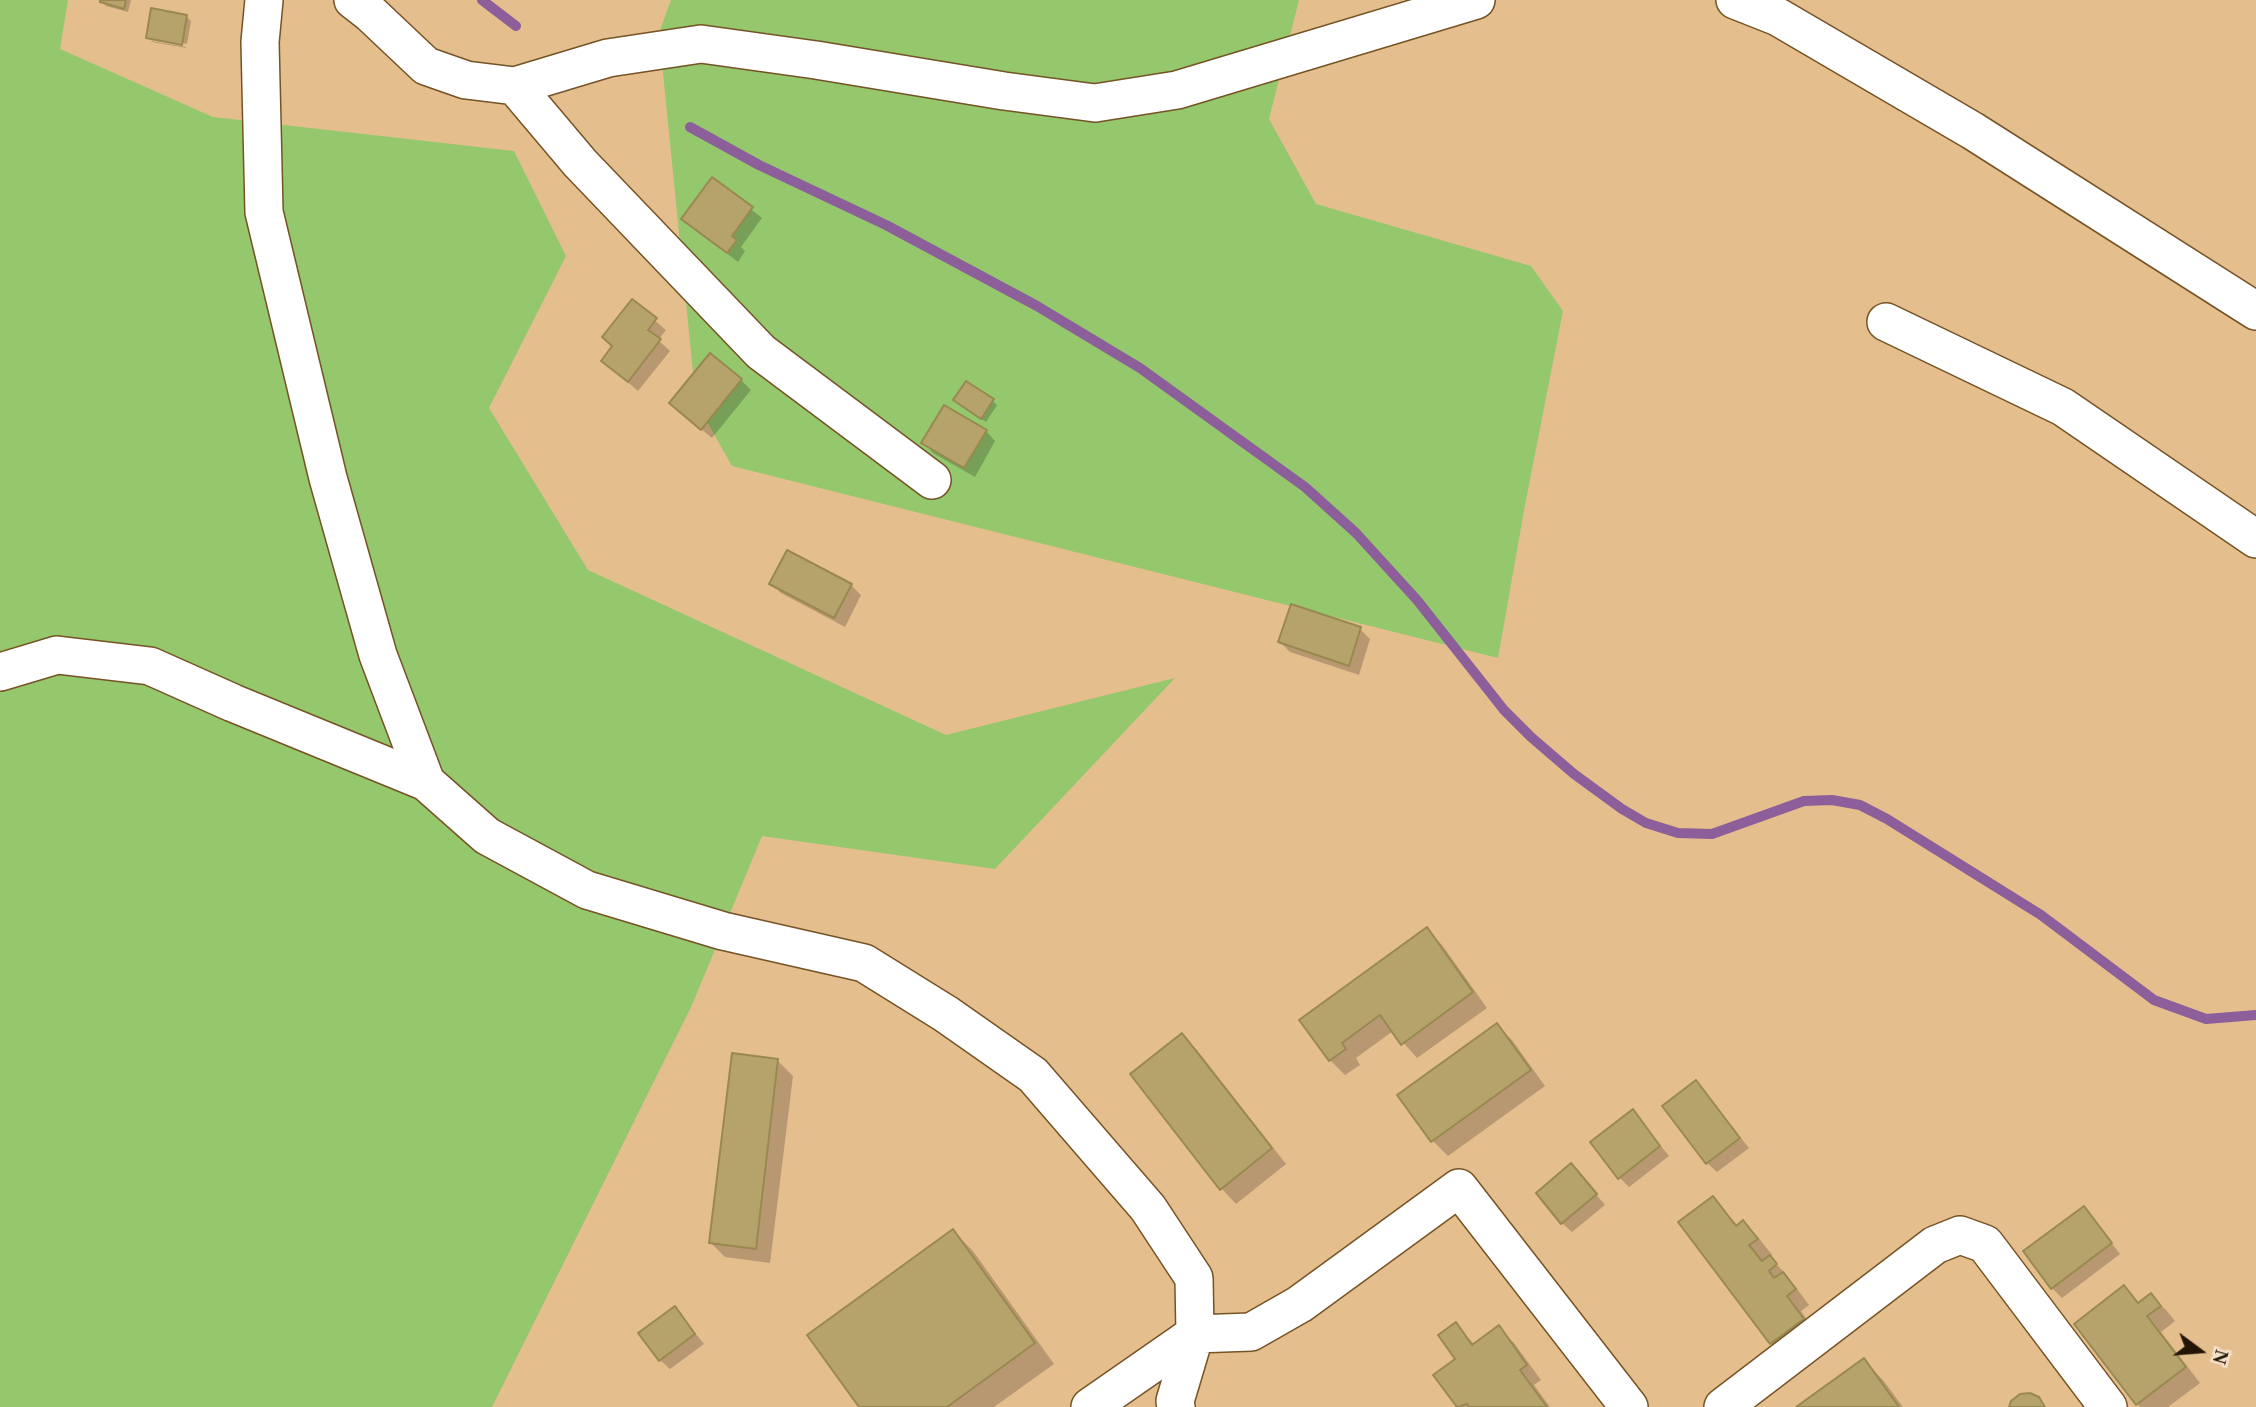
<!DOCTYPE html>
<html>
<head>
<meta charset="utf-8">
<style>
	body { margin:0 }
	#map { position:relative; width:2256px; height:1407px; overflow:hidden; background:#e5be8e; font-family:"Times New Roman",serif }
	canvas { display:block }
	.north { position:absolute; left:2165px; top:1316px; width:70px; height:70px; -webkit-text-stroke:5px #f6e2ca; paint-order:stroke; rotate:106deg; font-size:19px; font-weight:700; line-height:28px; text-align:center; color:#231503 }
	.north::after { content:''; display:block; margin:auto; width:24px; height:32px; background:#231503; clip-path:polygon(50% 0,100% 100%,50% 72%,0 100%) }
</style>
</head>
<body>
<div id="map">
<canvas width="2256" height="1407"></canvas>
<div class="north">N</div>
</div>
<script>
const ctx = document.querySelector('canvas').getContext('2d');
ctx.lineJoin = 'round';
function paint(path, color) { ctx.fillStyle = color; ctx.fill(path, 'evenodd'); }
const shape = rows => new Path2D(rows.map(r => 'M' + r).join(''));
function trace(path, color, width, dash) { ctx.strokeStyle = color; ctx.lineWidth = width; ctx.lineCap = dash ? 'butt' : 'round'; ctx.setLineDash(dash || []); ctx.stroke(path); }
const green = shape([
	[0,0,68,0,60,49,213,117,514,151,566,256,489,408,588,570,946,735,1175,678,995,869,762,836,692,1005,492,1407,0,1407],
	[671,0,1299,0,1269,119,1316,204,1531,266,1563,311,1525,505,1498,658,732,466,696,402,659,33]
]);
const shadow = shape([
	[102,0,131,0,128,12,106,6],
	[186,16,191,21,187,44,151,37,151,40,148,37],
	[151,41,186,47,186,48,152,42],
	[712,179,762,218,741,247,745,251,738,262,683,219],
	[632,301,666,330,658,340,670,351,638,391,603,361,614,347],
	[741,380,751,390,712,438,681,413],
	[992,401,997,405,986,422,960,404],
	[986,431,995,441,975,477,933,453,924,443],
	[787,552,851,585,861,595,845,627,781,593,771,583],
	[1360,629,1370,639,1359,675,1290,652,1280,642],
	[1427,930,1442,945,1487,1008,1417,1058,1393,1031,1356,1058,1360,1065,1345,1075,1330,1060,1302,1021],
	[1497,1025,1512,1040,1545,1086,1448,1156,1433,1141,1400,1096],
	[1182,1035,1197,1050,1286,1164,1236,1204,1222,1189,1132,1075],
	[778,1061,793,1076,770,1263,725,1257,710,1242],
	[1696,1082,1749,1148,1717,1172,1707,1163],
	[1633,1111,1669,1156,1629,1187,1619,1177],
	[1581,1176,1605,1205,1572,1232,1562,1223],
	[1713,1198,1738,1226,1743,1222,1758,1237,1772,1255,1769,1257,1785,1273,1809,1305,1801,1311,1817,1334,1786,1358,1771,1343],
	[2084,1208,2120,1254,2062,1298,2052,1288],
	[953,1231,973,1251,1054,1364,994,1407,861,1407],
	[2124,1288,2140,1304,2151,1295,2166,1310,2175,1321,2161,1332,2200,1383,2168,1407,2140,1407,2076,1325],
	[675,1308,704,1344,670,1369,660,1360],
	[1456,1325,1475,1345,1499,1328,1514,1343,1541,1380,1534,1385,1550,1407,1459,1407,1436,1375,1457,1359],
	[1863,1360,1883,1380,1903,1407,1799,1407]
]);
const stream = shape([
	[482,0,516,26],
	[690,127,759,165,886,225,1037,306,1140,368,1305,487,1356,533,1417,600,1504,710,1531,737,1574,774,1622,809,1646,823,1678,833,1712,834,1804,801,1832,800,1860,805,1887,819,2041,915,2154,1000,2206,1019,2256,1015]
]);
const building = shape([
	[100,0,126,0,124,9,100,2,100,0],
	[151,8,187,15,182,45,146,38,151,8],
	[712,177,753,207,732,236,737,240,727,253,681,219,712,177],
	[632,299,657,318,648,330,661,339,628,382,601,361,612,346,602,337,632,299],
	[710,353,742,379,701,430,669,403,710,353],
	[966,381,994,399,981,419,953,400,966,381],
	[944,405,987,430,964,468,921,443,944,405],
	[787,550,852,584,834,618,769,584,787,550],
	[1291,604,1361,627,1349,666,1278,642,1291,604],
	[1427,927,1473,992,1401,1045,1380,1015,1342,1043,1346,1049,1329,1061,1299,1020,1427,927],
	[1497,1023,1531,1070,1431,1142,1397,1095,1497,1023],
	[1182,1033,1272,1148,1220,1190,1130,1074,1182,1033],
	[732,1053,778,1059,756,1249,709,1243,732,1053],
	[1696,1080,1740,1138,1706,1164,1662,1106,1696,1080],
	[1633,1109,1660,1146,1618,1179,1590,1142,1633,1109],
	[1571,1163,1597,1194,1561,1224,1536,1193,1571,1163],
	[1713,1196,1736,1226,1743,1220,1758,1239,1749,1245,1762,1261,1770,1255,1777,1264,1769,1271,1774,1278,1783,1272,1796,1289,1787,1296,1804,1319,1770,1344,1678,1222,1713,1196],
	[2084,1206,2112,1243,2051,1289,2023,1251,2084,1206],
	[953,1229,1035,1343,947,1407,859,1407,807,1335,953,1229],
	[2124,1285,2138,1303,2151,1293,2161,1306,2147,1316,2186,1367,2136,1405,2074,1324,2124,1285],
	[675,1306,695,1334,659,1361,638,1333,675,1306],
	[1456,1322,1472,1345,1499,1325,1527,1365,1520,1370,1547,1407,1469,1407,1467,1404,1457,1407,1433,1375,1455,1359,1438,1335,1456,1322],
	[1864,1358,1899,1407,1796,1407,1864,1358],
	[2030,1393,2039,1397,2045,1407,2009,1407,2011,1401,2020,1394,2030,1393]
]);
const minor = shape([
	[264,0,260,42,264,212,328,478,378,655,426,782],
	[353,0,371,14,426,66,466,80,515,86,608,58,701,44,816,60,1004,91,1095,103,1177,90,1476,0],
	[1735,0,1778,17,1973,131,2256,311],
	[515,86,580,163,761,352,932,480],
	[1886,322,2063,407,2256,539],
	[0,672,57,655,150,666,233,703,426,782,487,836,587,890,723,931,864,963,946,1014,1033,1075,1148,1208,1194,1278,1195,1334,1175,1401,1176,1407],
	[1090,1407,1195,1334,1251,1332,1300,1304,1459,1188,1629,1407],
	[1723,1407,1935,1245,1960,1235,1985,1244,2108,1407]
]);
paint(green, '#95c76d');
paint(shadow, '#0003');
trace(stream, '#8c5f9a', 10);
paint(building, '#b5a36b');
trace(building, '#998850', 2);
trace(minor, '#755325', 40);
trace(minor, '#fff', 37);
</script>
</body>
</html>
